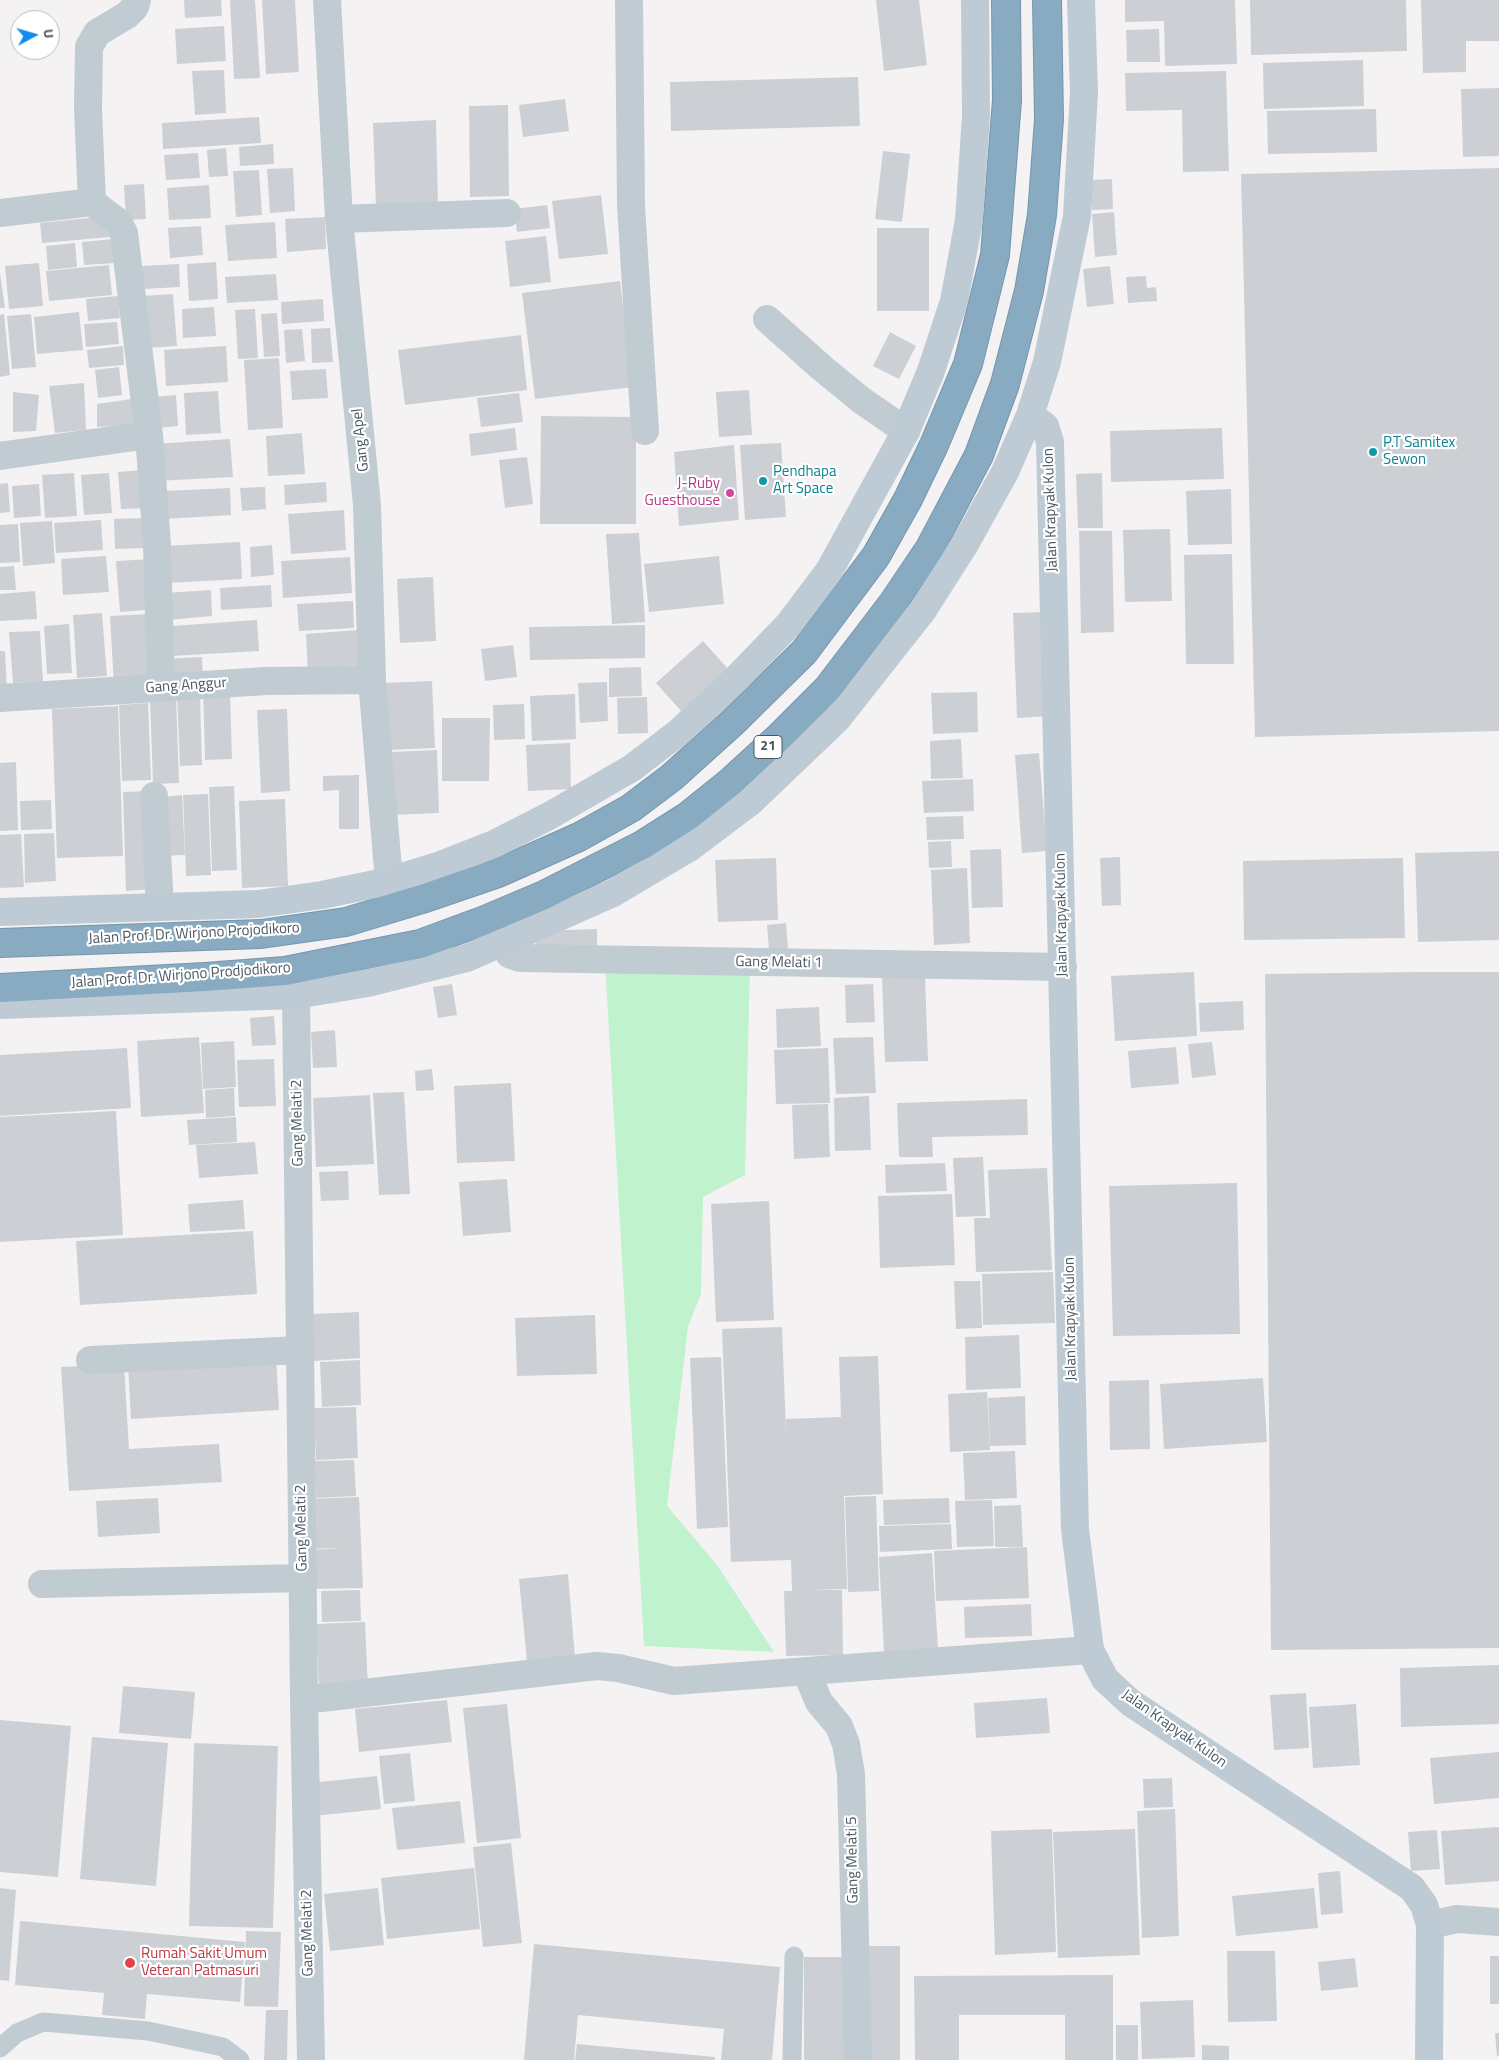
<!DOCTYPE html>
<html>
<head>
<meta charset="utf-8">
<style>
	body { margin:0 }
	#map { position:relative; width:1499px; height:2060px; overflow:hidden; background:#f5f2f3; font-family:"Titillium Web",sans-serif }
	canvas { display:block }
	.north { position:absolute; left:10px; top:10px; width:50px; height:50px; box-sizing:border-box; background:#fff; border:1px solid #b6bcc0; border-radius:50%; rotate:84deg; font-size:14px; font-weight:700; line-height:20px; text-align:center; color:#495861 }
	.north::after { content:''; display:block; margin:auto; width:18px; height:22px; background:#138bee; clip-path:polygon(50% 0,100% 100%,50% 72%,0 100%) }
</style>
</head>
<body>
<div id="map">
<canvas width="1499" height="2060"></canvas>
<div class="north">U</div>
</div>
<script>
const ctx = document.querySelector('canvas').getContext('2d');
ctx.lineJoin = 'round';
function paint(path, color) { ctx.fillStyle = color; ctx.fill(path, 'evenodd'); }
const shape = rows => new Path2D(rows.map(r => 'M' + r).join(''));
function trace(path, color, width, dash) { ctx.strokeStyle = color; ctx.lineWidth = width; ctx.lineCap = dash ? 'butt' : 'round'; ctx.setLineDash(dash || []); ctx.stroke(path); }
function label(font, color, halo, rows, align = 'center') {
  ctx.font = font + ' "Titillium Web",sans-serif'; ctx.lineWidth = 4.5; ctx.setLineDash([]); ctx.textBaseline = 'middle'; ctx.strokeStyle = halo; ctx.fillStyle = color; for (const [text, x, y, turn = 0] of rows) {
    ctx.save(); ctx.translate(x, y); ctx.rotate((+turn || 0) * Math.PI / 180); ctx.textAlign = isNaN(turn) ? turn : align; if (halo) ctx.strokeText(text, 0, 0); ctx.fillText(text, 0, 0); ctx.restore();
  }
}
const green = shape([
	[605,961,750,965,745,1175,703,1197,701,1294,688,1327,667,1506,717,1565,774,1652,644,1646]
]);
const building = shape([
	[184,0,221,0,222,16,185,18],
	[230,0,255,0,260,78,234,79],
	[262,0,295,0,299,72,266,74],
	[876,0,919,0,927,65,884,71],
	[1125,0,1235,0,1237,64,1165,66,1164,21,1125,22],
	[1250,0,1406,0,1407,51,1251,55],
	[1421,0,1499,0,1499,41,1466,41,1466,72,1423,73],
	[224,26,226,61,177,64,175,29],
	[1159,29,1160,62,1127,62,1126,30],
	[1363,60,1364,106,1264,109,1263,63],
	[224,70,226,113,195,115,192,71],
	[1226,71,1229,171,1183,172,1182,110,1126,111,1125,73],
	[858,77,860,126,671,131,670,82],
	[1499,88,1499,156,1463,157,1461,89],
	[565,99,569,131,523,137,519,105],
	[508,105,509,196,470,197,469,106],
	[1376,109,1377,152,1268,154,1267,111],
	[259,117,261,143,163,149,162,123],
	[436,120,438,204,376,207,373,123],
	[273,144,274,164,240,166,239,147],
	[226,148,228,176,209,177,207,150],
	[883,151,910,154,902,222,875,219],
	[198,153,200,178,166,180,164,155],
	[293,168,295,211,270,213,267,169],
	[1499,168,1499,731,1255,737,1241,174],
	[259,170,262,215,236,217,233,171],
	[1112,179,1113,209,1092,210,1090,180],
	[144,184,146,219,126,220,124,185],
	[209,185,211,218,169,220,167,188],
	[601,195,608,254,559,259,552,201],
	[547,205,550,228,517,232,514,209],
	[1114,212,1117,255,1095,257,1092,214],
	[108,216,110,237,42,243,40,223],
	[325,217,326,249,287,252,285,219],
	[275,222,277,258,228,261,225,225],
	[201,226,203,255,170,258,168,228],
	[877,228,929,228,929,311,877,311],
	[546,236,551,282,510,287,505,241],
	[113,239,115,263,84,265,82,242],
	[75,243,77,267,48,270,46,246],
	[216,262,218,299,189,301,187,264],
	[39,263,43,306,9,309,5,266],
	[179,264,180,287,144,289,142,266],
	[109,265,112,295,49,301,46,271],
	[1110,266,1114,304,1087,307,1083,269],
	[0,273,5,308,0,308],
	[276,274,278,300,227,303,225,277],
	[1146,276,1147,288,1156,287,1157,301,1128,303,1126,277],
	[620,281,633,387,535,399,522,293],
	[173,294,177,346,145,348,142,296],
	[118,296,120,318,88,321,86,299],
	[323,299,324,321,282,324,281,302],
	[214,307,216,336,183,338,182,309],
	[255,309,258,358,238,359,235,310],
	[79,312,83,350,37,354,34,317],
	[277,313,280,356,264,357,261,314],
	[4,314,10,375,0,377,0,315],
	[31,314,36,367,12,369,7,316],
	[117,322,119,344,86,347,84,324],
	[330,328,333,362,312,363,311,329],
	[302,329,305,361,286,363,284,330],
	[890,332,916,346,899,379,873,366],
	[521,335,527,390,405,405,398,350],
	[123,346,124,365,89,368,87,350],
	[226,346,228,382,166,386,164,350],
	[279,358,283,428,248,430,244,360],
	[119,367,122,395,98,398,95,370],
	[326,369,328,398,292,400,290,371],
	[84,383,86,430,55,433,49,386],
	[749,390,752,435,719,437,716,392],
	[218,391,221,433,186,435,184,393],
	[13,392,39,395,36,431,13,432],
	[519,393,523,422,481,427,477,398],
	[176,395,178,426,156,428,154,397],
	[132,399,135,425,97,427,97,404],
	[541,416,636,417,636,524,540,524],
	[515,428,517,450,471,456,469,434],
	[1222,428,1224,479,1111,482,1110,431],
	[302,433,305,474,268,476,266,436],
	[230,439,233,477,156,481,154,444],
	[781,443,786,517,745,520,740,445],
	[734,445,739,520,679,526,674,452],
	[527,457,533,504,505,508,499,460],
	[145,470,147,508,121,509,118,472],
	[74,473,77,516,45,518,42,475],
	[109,473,112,513,84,515,81,475],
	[1102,473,1103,528,1078,528,1076,474],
	[326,482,327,502,285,505,284,485],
	[8,483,10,512,0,513,0,484],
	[39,484,41,516,14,518,12,486],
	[265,487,266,509,242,511,240,488],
	[230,488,231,515,165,519,163,491],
	[1231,489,1232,544,1188,545,1186,491],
	[344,510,346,550,291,554,288,514],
	[143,518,145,548,115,549,114,519],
	[101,520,103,550,56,553,54,523],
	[52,521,55,563,23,566,20,523],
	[18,524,20,562,0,563,0,525],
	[1170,529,1172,601,1125,602,1123,530],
	[1079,531,1112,531,1114,632,1081,633],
	[639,533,645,622,612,624,606,534],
	[240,542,242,579,166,583,164,546],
	[272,545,274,575,251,577,250,547],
	[1232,554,1234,664,1186,664,1184,555],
	[106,556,109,592,63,595,61,559],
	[719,556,724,604,649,612,644,564],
	[350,557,352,593,283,598,281,561],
	[153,559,156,609,120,612,116,561],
	[14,566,16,590,0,590,0,567],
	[433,577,436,641,400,643,397,579],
	[271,585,272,607,221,610,220,588],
	[211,590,212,616,168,620,166,593],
	[35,591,37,619,0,621,0,594],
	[353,601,354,628,299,631,297,604],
	[1048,612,1052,716,1017,718,1013,613],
	[102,613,107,676,77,678,73,615],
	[150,614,155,684,114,686,110,616],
	[257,620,259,651,172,656,171,626],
	[69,624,72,673,47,674,44,626],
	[645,625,645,658,530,660,529,627],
	[358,630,361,672,308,676,306,634],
	[40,631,43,682,13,683,9,632],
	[703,641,729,670,682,712,656,683],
	[513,645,517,677,485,681,481,649],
	[0,651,5,651,7,692,0,693],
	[202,657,203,682,166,684,164,659],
	[641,667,642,696,609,697,609,668],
	[432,681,435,748,387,750,384,683],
	[607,682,608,721,580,723,578,683],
	[230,689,232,759,205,760,203,690],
	[200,692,202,765,180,766,177,693],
	[977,692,978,732,933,734,931,693],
	[575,694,576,739,532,741,530,696],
	[176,696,179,783,153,784,150,697],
	[647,697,648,733,618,734,617,698],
	[148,703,151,780,122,781,119,705],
	[524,704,525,739,494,740,493,705],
	[118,706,123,856,57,858,52,709],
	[287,709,290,791,261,793,257,710],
	[442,718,490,718,489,781,442,781],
	[961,739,963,778,931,779,930,741],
	[570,743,571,789,528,791,526,745],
	[437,750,439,813,393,815,391,752],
	[1039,753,1047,851,1022,853,1015,755],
	[16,762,18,830,0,831,0,763],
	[359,775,359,829,339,829,339,790,323,791,323,776],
	[973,779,974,811,924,813,922,781],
	[234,786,237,870,212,871,209,787],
	[148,791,152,889,126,891,123,792],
	[208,794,211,875,186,876,183,795],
	[182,795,185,855,163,856,161,797],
	[285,799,288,886,242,888,239,801],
	[51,800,52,829,21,830,20,801],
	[963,816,964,839,927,840,926,817],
	[54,833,56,881,25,883,24,834],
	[21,834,24,887,0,888,0,835],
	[951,841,952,867,929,868,928,842],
	[1001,849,1003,907,972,908,970,850],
	[1499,851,1499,940,1418,942,1415,853],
	[1120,857,1121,905,1102,906,1100,858],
	[776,858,778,920,718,922,715,860],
	[1403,858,1405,938,1244,940,1243,861],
	[967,868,970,943,934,945,931,870],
	[786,923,788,949,769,950,767,925],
	[597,929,597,952,536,953,535,931],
	[1194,972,1197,1036,1115,1041,1111,976],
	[1417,972,1499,972,1499,1648,1271,1650,1265,974],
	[925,975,928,1061,885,1062,882,977],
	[452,984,457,1015,438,1018,433,987],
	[873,984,875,1022,846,1023,845,985],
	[1243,1001,1244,1030,1200,1032,1199,1003],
	[819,1007,821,1046,777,1048,776,1009],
	[274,1016,276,1045,252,1046,250,1018],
	[335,1030,337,1067,313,1068,311,1032],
	[199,1037,204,1113,141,1117,137,1041],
	[873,1037,876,1093,836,1094,833,1038],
	[234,1041,236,1087,203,1089,201,1043],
	[1212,1042,1216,1075,1192,1078,1188,1044],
	[1176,1047,1179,1084,1131,1088,1128,1051],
	[127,1048,131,1108,0,1116,0,1055],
	[828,1048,830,1103,776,1104,774,1050],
	[274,1059,276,1106,239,1107,237,1060],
	[432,1069,434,1090,416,1091,415,1071],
	[511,1083,515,1161,457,1163,454,1086],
	[234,1088,235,1116,206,1118,205,1090],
	[404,1092,410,1194,379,1195,373,1093],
	[370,1095,374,1164,316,1167,313,1098],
	[869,1096,871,1150,835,1151,834,1098],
	[1027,1099,1028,1135,932,1137,933,1157,899,1157,897,1103],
	[828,1104,830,1157,794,1159,792,1105],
	[116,1111,123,1235,0,1242,0,1117],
	[236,1117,237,1142,189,1145,187,1120],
	[255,1142,258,1174,199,1178,196,1145],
	[983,1157,986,1216,956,1217,953,1158],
	[945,1163,947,1191,886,1193,885,1165],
	[1047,1168,1052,1270,976,1272,974,1218,990,1218,988,1170],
	[348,1171,349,1200,321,1201,319,1172],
	[507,1179,511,1232,463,1236,459,1182],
	[1237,1183,1240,1334,1113,1336,1109,1186],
	[952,1194,955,1265,880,1268,878,1196],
	[243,1200,245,1229,190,1232,188,1204],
	[769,1201,774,1320,716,1322,711,1204],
	[253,1231,257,1294,80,1305,76,1241],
	[1053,1272,1055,1323,983,1325,982,1274],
	[954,1281,980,1281,982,1328,956,1329],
	[359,1312,360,1358,314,1361,312,1314],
	[595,1315,597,1374,517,1376,515,1318],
	[782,1327,786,1432,786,1419,841,1417,839,1357,878,1356,883,1494,844,1496,847,1589,810,1590,842,1590,843,1655,786,1656,784,1591,792,1591,791,1560,731,1562,722,1329],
	[1019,1335,1021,1388,966,1390,965,1337],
	[276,1356,279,1410,131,1419,128,1364],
	[721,1357,728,1527,697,1529,690,1358],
	[360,1360,361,1405,322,1407,320,1362],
	[124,1364,129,1449,219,1444,222,1482,69,1491,61,1367],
	[1263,1378,1267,1442,1164,1449,1160,1384],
	[1149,1380,1150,1449,1110,1450,1109,1381],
	[987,1392,990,1450,950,1452,948,1394],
	[1025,1396,1026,1445,990,1446,988,1398],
	[356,1407,358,1458,316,1460,314,1408],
	[1015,1451,1017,1498,965,1500,963,1453],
	[354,1460,356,1496,316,1498,314,1461],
	[876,1496,879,1591,848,1592,845,1497],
	[359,1497,363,1588,313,1589,311,1550,341,1548,309,1549,307,1499],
	[158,1498,160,1533,98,1537,96,1501],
	[949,1498,950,1523,884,1525,883,1500],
	[992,1500,994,1546,957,1547,955,1501],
	[1021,1505,1023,1547,995,1547,994,1506],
	[951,1524,952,1549,880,1552,879,1526],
	[1027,1547,1029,1598,936,1601,934,1551],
	[932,1553,938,1649,884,1652,879,1557],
	[568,1574,575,1658,527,1662,519,1579],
	[360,1590,361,1621,322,1622,321,1591],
	[1031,1604,1032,1636,965,1638,964,1607],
	[365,1622,368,1688,319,1690,316,1624],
	[1499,1665,1499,1724,1401,1727,1400,1668],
	[123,1686,195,1692,191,1739,119,1733],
	[1306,1693,1309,1748,1274,1750,1270,1695],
	[1047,1698,1050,1733,976,1738,974,1703],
	[447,1700,452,1742,359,1752,355,1709],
	[507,1704,521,1838,477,1843,463,1708],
	[1356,1704,1360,1765,1313,1768,1309,1707],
	[0,1720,71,1726,58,1877,0,1872],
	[92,1737,168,1743,156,1886,80,1879],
	[194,1743,278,1746,273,1928,189,1926],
	[1499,1752,1499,1798,1434,1804,1430,1758],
	[410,1753,415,1801,384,1804,379,1756],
	[377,1776,381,1809,314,1816,310,1783],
	[1172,1778,1173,1807,1144,1808,1143,1779],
	[460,1801,465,1843,397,1850,392,1808],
	[1175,1809,1179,1936,1142,1938,1137,1811],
	[1499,1827,1499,1881,1445,1885,1441,1831],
	[1052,1829,1056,1952,995,1955,991,1831],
	[1135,1829,1140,1955,1058,1958,1053,1832],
	[1437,1830,1440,1869,1411,1871,1408,1832],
	[511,1843,522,1943,483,1947,473,1847],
	[474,1868,480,1929,387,1939,381,1878],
	[1340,1871,1343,1913,1321,1915,1318,1873],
	[0,1888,16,1890,9,1981,0,1980],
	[378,1888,384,1945,330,1951,324,1894],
	[1314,1888,1318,1928,1236,1936,1232,1896],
	[20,1921,245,1942,240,2002,147,1994,145,2019,102,2015,104,1993,15,1985],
	[246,1931,281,1932,278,2007,244,2006],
	[534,1944,780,1967,772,2060,721,2060,724,2029,578,2015,574,2060,524,2060],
	[860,1946,900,1946,900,2060,861,2060],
	[1227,1951,1275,1951,1277,2021,1228,2022],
	[1490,1956,1499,1956,1499,2004,1490,2004],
	[804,1957,854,1957,854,2060,804,2060],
	[1355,1958,1358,1987,1321,1991,1318,1962],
	[1113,1975,1113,2060,1065,2060,1065,2015,959,2015,959,2060,915,2060,914,1976],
	[1193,2000,1195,2057,1142,2059,1140,2002],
	[266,2010,288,2010,287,2060,264,2060],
	[1116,2025,1138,2025,1138,2060,1116,2060],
	[1495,2033,1499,2033,1499,2056,1497,2056],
	[577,2044,715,2057,715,2060,575,2060],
	[1202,2045,1229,2046,1229,2060,1202,2060]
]);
const lane = shape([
	[0,2048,17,2033,43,2022,148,2031,223,2047,240,2060],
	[792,2060,794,1956]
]);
const street = shape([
	[327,0,339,219,367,505,372,680,389,881],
	[629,0,631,206,645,431],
	[92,202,88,109,89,47,97,33,127,15,135,7,137,0],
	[0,213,92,202],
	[339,219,507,213],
	[767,319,822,368,861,400,906,431],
	[149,435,157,545,161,688],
	[0,456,149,435,124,233,118,222,92,202],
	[0,698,266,681,372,680],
	[154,796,160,907],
	[502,943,509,954,520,958,1063,967],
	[296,995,304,1700,311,2060],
	[90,1360,300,1350],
	[42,1584,302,1578],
	[806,1671,819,1702,839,1726,846,1744,851,1774,858,2060],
	[304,1700,597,1666,618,1668,674,1681,1090,1650],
	[1430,1925,1457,1919,1499,1922]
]);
const secondary = shape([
	[1030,415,1045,426,1050,442,1075,1529,1090,1650,1105,1679,1131,1703,1412,1888,1424,1905,1430,1925,1429,2060],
	[0,912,258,904,322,895,389,881,438,866,494,844,549,816,632,768,679,732,736,679,789,624,829,571,906,431,931,371,954,301,969,220,976,116,975,0],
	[0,1005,296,995,368,983,467,958,613,893,689,848,750,802,837,719,923,610,965,544,1005,472,1030,415,1047,362,1077,216,1084,92,1081,0]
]);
const highway = shape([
	[0,943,261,934,346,922,422,899,498,873,579,837,631,808,672,777,733,722,804,652,876,556,908,499,934,445,968,364,995,255,1007,100,1006,0],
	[0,988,205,977,285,971,420,944,485,920,544,895,644,844,688,816,729,783,778,738,828,688,893,603,930,548,979,455,1005,384,1029,291,1042,215,1049,119,1047,0]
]);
const markers = [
	[1373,452,5,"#0f9aa8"],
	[763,481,5,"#0f9aa8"],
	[730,493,5,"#d1479c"],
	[130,1963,6,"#e0444e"]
];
const shields = [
	[768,747,28]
];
const shieldNames = [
	["21",768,747]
];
const streetNames = [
	["Gang Apel",361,440,-96],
	["Jalan Krapyak Kulon",1051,510,-92],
	["Gang Anggur",186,686,-4],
	["Jalan Krapyak Kulon",1062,915,-91],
	["Jalan Prof. Dr. Wirjono Projodikoro",194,934,-3],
	["Gang Melati 1",779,963,1],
	["Jalan Prof. Dr. Wirjono Prodjodikoro",181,976,-4],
	["Gang Melati 2",298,1123,-91],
	["Jalan Krapyak Kulon",1071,1319,-91],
	["Gang Melati 2",302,1528,-91],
	["Jalan Krapyak Kulon",1174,1729,35],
	["Gang Melati 5",853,1860,-91],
	["Gang Melati 2",308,1933,-91]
];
const cultureNames = [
	["P.T Samitex",1383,443],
	["Sewon",1383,460],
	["Pendhapa",773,472],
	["Art Space",773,489]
];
const hotelNames = [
	["J-Ruby",720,484],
	["Guesthouse",720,501]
];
const healthNames = [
	["Rumah Sakit Umum",141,1954],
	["Veteran Patmasuri",141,1971]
];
paint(green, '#c1f2ce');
paint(building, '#ccd0d5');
trace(highway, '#7496ae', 30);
trace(lane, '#c0cbd2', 19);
trace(street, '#c0cbd2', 28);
trace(secondary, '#becbd4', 28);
trace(highway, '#89abc2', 28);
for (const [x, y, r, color] of markers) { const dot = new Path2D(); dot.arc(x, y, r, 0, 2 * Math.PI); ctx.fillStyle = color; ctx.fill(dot); trace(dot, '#fff', 2); }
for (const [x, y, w] of shields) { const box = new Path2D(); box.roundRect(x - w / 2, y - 11.5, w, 23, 4); ctx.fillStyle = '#fff'; ctx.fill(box); trace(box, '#495861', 1); }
label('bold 14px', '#495861', null, shieldNames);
label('15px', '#495861', '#fff', streetNames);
label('15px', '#0d838f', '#fff', cultureNames, 'left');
label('15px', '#b23c85', '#fff', hotelNames, 'right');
label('15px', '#be3a42', '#fff', healthNames, 'left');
</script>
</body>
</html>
